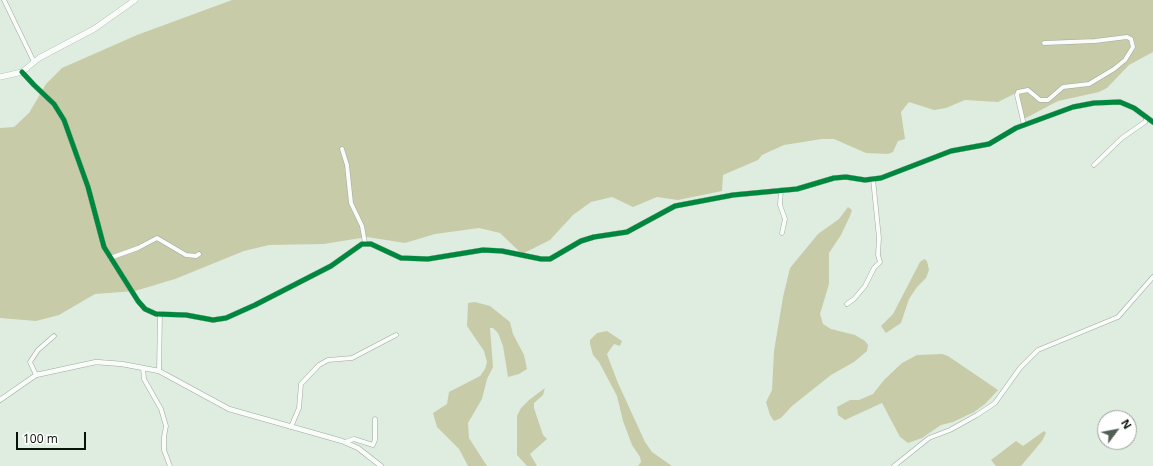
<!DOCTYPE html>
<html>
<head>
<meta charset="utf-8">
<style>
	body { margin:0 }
	#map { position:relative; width:1153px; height:466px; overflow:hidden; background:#dfede1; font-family:"Open Sans",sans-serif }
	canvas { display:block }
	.north { position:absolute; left:1097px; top:410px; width:40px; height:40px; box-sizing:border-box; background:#fff; border:1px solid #9ca09d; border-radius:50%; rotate:58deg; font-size:11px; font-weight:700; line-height:16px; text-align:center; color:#08110a }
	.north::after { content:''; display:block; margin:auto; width:14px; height:18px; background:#535e55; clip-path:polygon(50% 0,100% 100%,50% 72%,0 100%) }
	.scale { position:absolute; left:16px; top:432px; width:70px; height:18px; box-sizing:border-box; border:2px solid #08110a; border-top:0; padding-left:5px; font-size:12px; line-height:14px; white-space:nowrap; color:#08110a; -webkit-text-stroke:3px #fff; paint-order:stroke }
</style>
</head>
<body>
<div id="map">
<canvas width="1153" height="466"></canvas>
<div class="north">N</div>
<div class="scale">100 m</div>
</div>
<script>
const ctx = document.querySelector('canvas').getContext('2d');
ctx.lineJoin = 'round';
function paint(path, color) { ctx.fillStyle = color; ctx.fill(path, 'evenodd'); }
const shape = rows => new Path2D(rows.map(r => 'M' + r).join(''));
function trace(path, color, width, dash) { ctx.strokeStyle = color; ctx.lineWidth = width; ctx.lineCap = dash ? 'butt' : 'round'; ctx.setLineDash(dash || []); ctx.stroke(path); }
const forest = shape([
	[232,0,1153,0,1153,52,1129,65,1107,88,1099,92,1058,101,1024,119,1016,93,998,102,965,100,946,108,934,110,909,102,901,112,905,139,898,141,893,152,888,154,866,153,834,139,822,139,784,145,762,155,758,160,723,175,722,191,678,200,657,197,633,207,612,197,591,202,573,215,550,240,522,254,500,233,479,228,435,234,405,243,367,237,324,244,269,245,244,251,175,279,135,291,95,294,59,315,36,321,0,318,0,128,14,127,29,113,46,84,62,68,137,35],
	[848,207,852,210,850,216,841,235,829,253,829,284,820,314,823,324,831,329,855,335,865,341,868,345,867,351,854,362,831,375,792,406,781,418,774,421,770,415,766,402,772,390,774,351,783,297,790,268,818,234,839,219],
	[924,259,927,261,929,270,926,278,917,287,909,299,901,323,886,333,881,326,893,314,920,262],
	[475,302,490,306,510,322,513,334,524,355,527,369,519,374,508,377,503,346,498,333,493,328,490,328,493,367,487,379,482,399,468,423,469,438,487,466,468,466,459,449,437,427,433,413,447,404,449,392,480,376,485,369,487,362,484,351,467,326,468,303],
	[607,331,622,341,620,346,614,344,607,354,608,357,618,383,645,442,652,452,672,466,638,466,641,462,640,457,632,445,623,421,617,396,599,362,593,355,590,344,590,340,597,333],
	[942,354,948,356,998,390,985,404,974,412,953,422,941,425,922,438,908,443,900,437,882,403,845,420,838,415,837,407,850,400,859,400,873,394,884,380,902,363,917,355],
	[545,388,543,395,534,403,534,408,543,435,547,439,530,454,537,466,527,466,517,455,517,416,521,408,529,400],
	[1044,431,1046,433,1042,441,1021,466,996,466,991,460,1016,441,1023,446]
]);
const minor = shape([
	[4,0,34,62],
	[1024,125,1017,95,1018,92,1028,90,1040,100,1048,100,1063,87,1089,84,1114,69,1125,60,1133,47,1131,39,1127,37,1095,41,1044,43],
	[342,149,347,165,351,203,362,226,365,243],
	[1094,165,1122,138,1145,122,1147,117],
	[781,190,780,205,785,219,782,233],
	[110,258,138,248,157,238,186,255,196,256,199,254],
	[847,304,854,299,865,286,874,268,880,262,878,255,879,238,873,179],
	[143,368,144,379,161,409,166,426,164,437,164,450,170,466],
	[159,371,160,314],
	[36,375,30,362,38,350,54,336],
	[291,427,299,408,301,384,319,365,328,360,352,358,396,335],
	[345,442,354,439,373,445,375,440,375,419],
	[894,466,929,438,950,430,977,415,995,403,1020,368,1038,350,1118,317,1153,277]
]);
const tertiary = shape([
	[22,72,34,85,54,104,64,120,88,187,104,247,138,301,145,309,156,314,186,315,213,320,226,318,255,305,331,266,362,244,371,244,401,258,428,259,483,250,502,251,541,259,550,259,581,241,594,237,627,232,675,206,733,195,797,189,834,178,846,177,865,180,881,178,951,151,989,144,1016,128,1073,107,1094,103,1120,102,1134,108,1153,122],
	[0,400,36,375,96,362,122,364,159,371,229,409,342,441,358,448,381,466]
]);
const secondary = shape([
	[0,77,22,72,39,58,94,29,135,0]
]);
const cycleway = shape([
	[22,72,34,85,54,104,64,120,88,187,104,247,138,301,145,309,156,314,186,315,213,320,226,318,255,305,331,266,362,244,371,244,401,258,428,259,483,250,502,251,541,259,550,259,581,241,594,237,627,232,675,206,733,195,797,189,834,178,846,177,865,180,881,178,951,151,989,144,1016,128,1073,107,1094,103,1120,102,1134,108,1153,122]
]);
paint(forest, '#c7cba8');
trace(minor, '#9ea9a0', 5);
trace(tertiary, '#9ea9a0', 5.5);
trace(secondary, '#9ea9a0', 6);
trace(minor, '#fafcfa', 4);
trace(tertiary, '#fafcfa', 4.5);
trace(secondary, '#fafcfa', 5.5);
trace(cycleway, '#00873e', 5);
</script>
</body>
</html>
